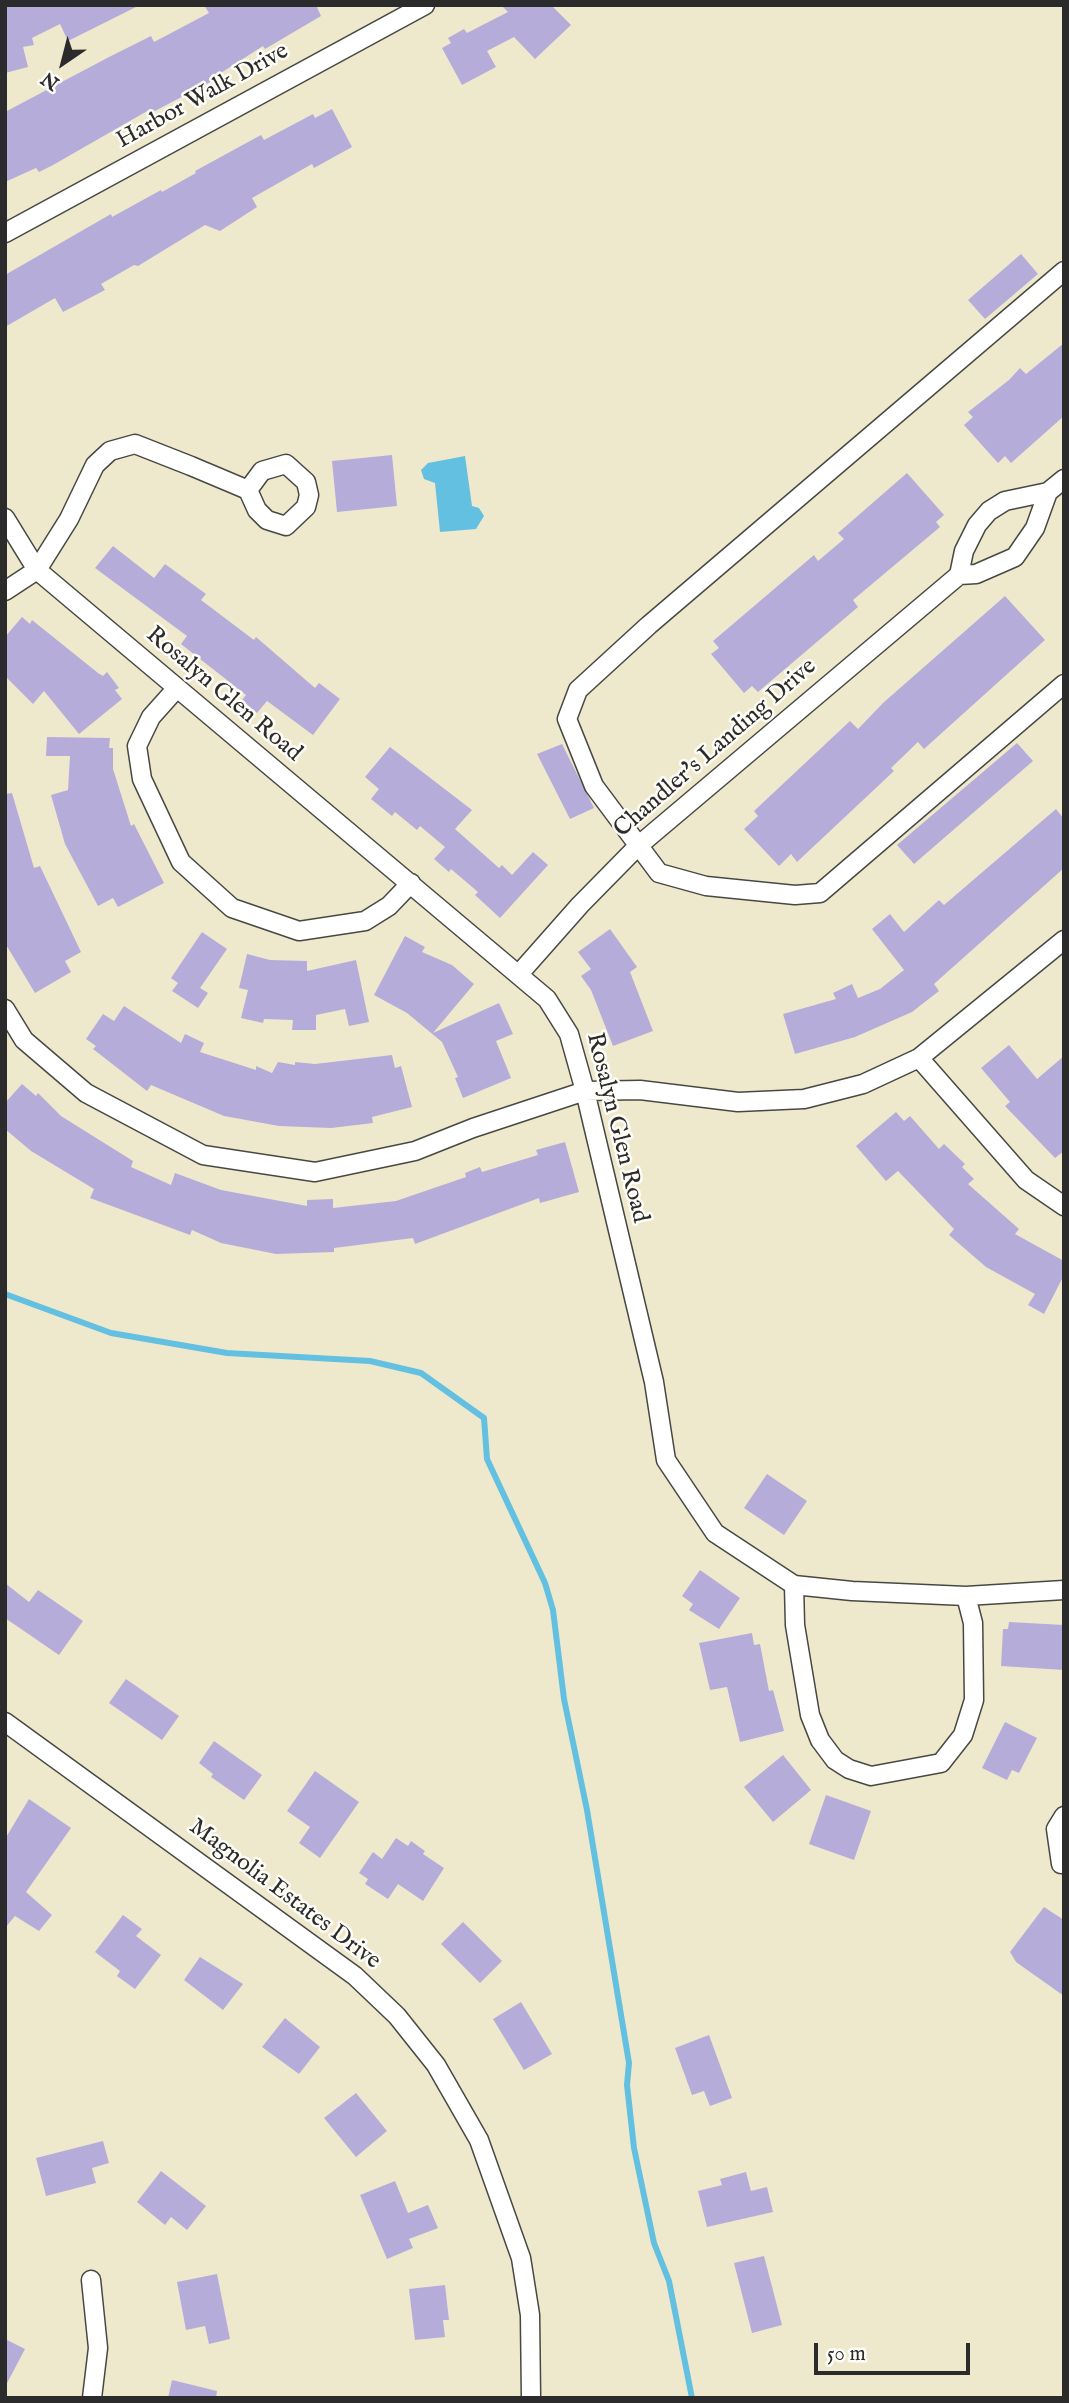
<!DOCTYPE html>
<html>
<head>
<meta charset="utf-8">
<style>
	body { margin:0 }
	#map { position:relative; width:1069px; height:2403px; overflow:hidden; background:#eee9cd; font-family:"IM FELL English",serif }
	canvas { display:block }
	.frame { position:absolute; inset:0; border:7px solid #2b2b2b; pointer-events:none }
	.north { position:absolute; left:28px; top:28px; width:70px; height:70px; -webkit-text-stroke:5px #fdfcf7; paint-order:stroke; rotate:215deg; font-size:19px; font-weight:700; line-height:28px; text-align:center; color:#2b2b2b }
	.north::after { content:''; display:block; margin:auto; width:24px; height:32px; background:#2b2b2b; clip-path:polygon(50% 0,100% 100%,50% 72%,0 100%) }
	.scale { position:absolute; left:814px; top:2343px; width:156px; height:32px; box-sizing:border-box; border:4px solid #2b2b2b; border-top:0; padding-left:9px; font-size:21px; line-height:24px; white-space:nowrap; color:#2b2b2b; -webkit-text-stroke:5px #fdfcf7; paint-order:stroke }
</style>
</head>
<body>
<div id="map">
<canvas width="1069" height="2403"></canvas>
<div class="frame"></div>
<div class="north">N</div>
<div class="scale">50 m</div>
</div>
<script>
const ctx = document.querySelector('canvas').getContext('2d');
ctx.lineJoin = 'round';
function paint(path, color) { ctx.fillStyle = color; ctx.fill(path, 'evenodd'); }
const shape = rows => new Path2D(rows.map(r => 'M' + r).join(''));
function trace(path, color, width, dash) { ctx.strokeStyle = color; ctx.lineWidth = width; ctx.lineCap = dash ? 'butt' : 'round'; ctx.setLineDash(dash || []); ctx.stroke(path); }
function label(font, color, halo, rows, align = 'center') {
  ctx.font = font + ' "IM FELL English",serif'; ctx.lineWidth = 5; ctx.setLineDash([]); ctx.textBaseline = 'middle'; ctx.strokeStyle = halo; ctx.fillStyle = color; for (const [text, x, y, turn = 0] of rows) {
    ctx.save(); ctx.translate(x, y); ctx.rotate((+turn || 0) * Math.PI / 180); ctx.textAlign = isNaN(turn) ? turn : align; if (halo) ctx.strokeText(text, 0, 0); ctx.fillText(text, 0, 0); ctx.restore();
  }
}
const water = shape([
	[465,456,472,506,479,508,484,516,476,529,440,532,435,483,424,479,421,470,428,463]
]);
const stream = shape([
	[5,1294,111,1333,227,1353,370,1361,421,1373,484,1418,487,1459,545,1583,553,1610,564,1699,587,1810,629,2063,627,2085,634,2148,654,2243,669,2281,692,2398]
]);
const building = shape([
	[5,5,140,5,68,41,60,24,32,38,34,45,23,47,28,67,5,73],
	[204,5,316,5,321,16,265,49,263,46,213,78,214,80,151,113,149,110,53,165,39,172,36,168,5,182,5,112,111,56,151,36,154,42,209,13],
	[501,5,551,5,571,25,535,59,514,37,487,51,496,67,462,85,442,48,451,43,448,38,464,29,467,33,508,12],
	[332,109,352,147,314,168,312,164,252,198,257,207,220,231,205,225,138,266,134,265,101,284,105,290,63,312,55,298,5,327,5,275,111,214,112,217,161,190,162,192,196,173,195,171,261,135,264,140,313,114,315,118],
	[1021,254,1038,274,985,319,968,300],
	[1064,343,1064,416,1011,463,1005,456,998,463,964,425,973,417,968,412,1009,380,1020,368,1026,374],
	[392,455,397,506,337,512,332,461],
	[907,473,944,515,936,522,940,527,853,600,858,607,758,692,752,686,744,693,711,654,719,648,713,641,814,555,818,561,844,539,838,533],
	[113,546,154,578,165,564,206,594,201,600,254,640,256,637,315,688,319,683,340,699,313,735,267,701,257,713,242,700,246,695,181,644,187,636,95,568],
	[1005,596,1045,640,924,749,918,742,891,768,894,771,797,862,791,854,779,866,744,829,758,816,754,811,850,721,858,729,883,703],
	[22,617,30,624,32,620,98,673,103,676,107,672,119,688,115,690,122,699,79,734,44,691,33,704,5,676,5,637],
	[47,737,110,738,109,748,113,748,113,769,131,826,134,824,164,883,118,907,113,898,98,906,65,844,51,795,68,790,70,756,46,756],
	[1017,743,1033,761,914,864,897,845],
	[562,744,594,808,570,819,537,754],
	[390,747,472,810,455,829,499,868,502,865,512,875,533,852,548,865,500,918,475,895,478,892,451,869,449,872,434,859,445,847,420,826,417,830,395,812,392,816,371,799,379,789,365,777],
	[12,793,34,868,40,866,81,952,65,961,71,972,35,993,5,943,5,794],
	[1056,809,1064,819,1064,868,934,984,939,991,912,1012,855,1037,795,1054,783,1014,836,999,833,993,852,984,858,998,880,989,904,970,872,929,890,914,904,932,939,900,944,905],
	[610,929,637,967,630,972,653,1031,613,1046,591,990,581,976,591,969,578,952],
	[202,932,227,949,200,988,208,993,198,1008,172,991,178,983,171,978],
	[405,936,425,947,422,952,452,965,474,984,433,1033,499,1003,513,1034,496,1041,511,1078,463,1098,455,1078,458,1077,442,1042,407,1013,374,995],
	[247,954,270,960,307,961,307,971,356,960,369,1022,349,1026,345,1009,316,1015,316,1030,292,1030,293,1020,264,1019,263,1023,241,1018,248,990,239,988],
	[124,1006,181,1043,185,1034,204,1043,200,1052,256,1070,256,1066,272,1073,278,1062,295,1065,295,1062,315,1064,392,1055,395,1068,401,1066,412,1107,372,1117,373,1123,331,1128,279,1126,224,1116,151,1085,147,1091,93,1049,96,1046,86,1039,103,1014,114,1021],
	[1009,1045,1037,1079,1064,1056,1064,1151,1055,1158,1005,1106,1010,1102,981,1068],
	[22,1084,36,1096,38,1093,61,1116,133,1161,131,1167,171,1185,175,1173,221,1190,307,1206,307,1200,333,1199,333,1208,396,1201,466,1177,465,1173,480,1167,482,1172,538,1155,536,1150,565,1142,579,1192,540,1203,539,1198,415,1244,413,1238,334,1248,334,1252,276,1254,221,1243,192,1230,190,1235,90,1198,94,1189,31,1151,5,1129,5,1103],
	[896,1112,904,1121,910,1116,939,1149,944,1144,965,1164,962,1167,974,1179,968,1184,1019,1229,1015,1234,1064,1261,1064,1275,1044,1314,1028,1305,1035,1294,986,1267,949,1235,954,1229,898,1171,886,1181,856,1146],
	[767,1474,807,1501,784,1535,744,1508],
	[700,1570,740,1598,719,1629,689,1610,693,1604,682,1596],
	[5,1583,29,1602,38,1590,83,1621,59,1655,5,1618],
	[1009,1622,1064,1625,1064,1670,1001,1666,1003,1629,1008,1629],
	[752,1633,754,1645,760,1644,769,1691,773,1690,784,1731,740,1742,727,1687,710,1690,699,1643],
	[126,1679,179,1716,162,1740,109,1703],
	[1005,1722,1037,1738,1019,1773,1012,1770,1007,1780,982,1768],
	[214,1741,262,1775,244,1800,211,1777,213,1774,199,1763],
	[783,1755,811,1790,773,1822,744,1787],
	[315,1771,359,1802,320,1858,299,1843,310,1827,287,1811],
	[826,1795,871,1811,854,1860,809,1844],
	[29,1799,71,1828,26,1892,52,1915,39,1931,15,1916,5,1928,5,1839],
	[396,1838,408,1846,411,1841,425,1851,423,1854,444,1868,423,1901,398,1884,388,1899,365,1884,368,1879,359,1873,373,1852,382,1859],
	[1044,1907,1064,1920,1064,1996,1016,1962,1010,1952],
	[123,1915,142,1929,136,1936,161,1955,135,1989,117,1976,120,1971,95,1952],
	[463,1922,502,1961,480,1983,441,1944],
	[200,1957,243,1984,223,2010,184,1980],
	[521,2002,552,2054,524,2070,493,2019],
	[285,2018,320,2047,299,2074,262,2047],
	[709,2035,732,2098,710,2106,704,2091,692,2095,675,2048],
	[356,2093,387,2131,356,2157,324,2118],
	[103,2141,109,2163,92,2168,96,2183,46,2196,36,2158],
	[161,2171,206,2206,187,2230,171,2217,165,2225,137,2202],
	[746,2172,751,2191,767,2187,773,2212,707,2227,698,2191,722,2185,720,2179],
	[395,2181,408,2213,428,2205,438,2228,409,2239,413,2248,387,2259,360,2195],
	[764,2256,782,2325,752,2333,734,2263],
	[217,2274,230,2339,209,2344,205,2326,186,2330,177,2282],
	[445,2285,449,2320,443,2320,445,2337,415,2340,409,2289],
	[5,2339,25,2349,5,2387],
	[172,2380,217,2391,216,2398,168,2398]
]);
const street = shape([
	[5,233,425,5],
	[1064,271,649,625,578,690,567,719,594,786,659,873,706,886,795,895,820,893,1064,684],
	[5,518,37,570,547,999,569,1034,585,1091,654,1382,666,1460,715,1533,794,1585,852,1591,966,1596,1064,1590],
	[959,575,964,551,977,525,989,511,1005,501,1048,492,1064,479],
	[5,591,37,570,69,519,95,465,110,451,135,444,191,466,248,490,257,510,267,520,286,526,306,507,309,495,306,482,286,464,262,471,248,490],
	[176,689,151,717,137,746,142,779,181,862,232,908,299,931,365,921,389,906,411,883],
	[519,974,580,905,638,846,959,575,976,574,1015,557,1035,528,1048,492],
	[5,1009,24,1040,86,1093,203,1155,315,1172,415,1151,473,1128,585,1091,640,1090,738,1102,804,1099,863,1084,919,1058,1064,940],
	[919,1058,1026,1180,1064,1206],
	[794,1585,795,1625,810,1715,820,1740,835,1760,849,1769,871,1776,941,1763,963,1735,974,1700,973,1623,966,1596],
	[5,1722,355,1976,397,2016,436,2065,479,2140,521,2258,530,2315,531,2398],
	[1061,1864,1056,1829,1064,1816],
	[91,2280,98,2348,92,2398]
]);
const streetNames = [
	["Harbor Walk Drive",203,97,-29],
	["Rosalyn Glen Road",223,695,40],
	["Chandler's Landing Drive",716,749,-41],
	["Rosalyn Glen Road",616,1128,76],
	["Magnolia Estates Drive",284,1895,37]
];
paint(water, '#63c0e1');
trace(stream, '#63c0e1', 6);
paint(building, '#b6acd9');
trace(street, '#484843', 21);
trace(street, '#fff', 18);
label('24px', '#2b2b2b', '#fdfcf7', streetNames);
</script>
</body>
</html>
